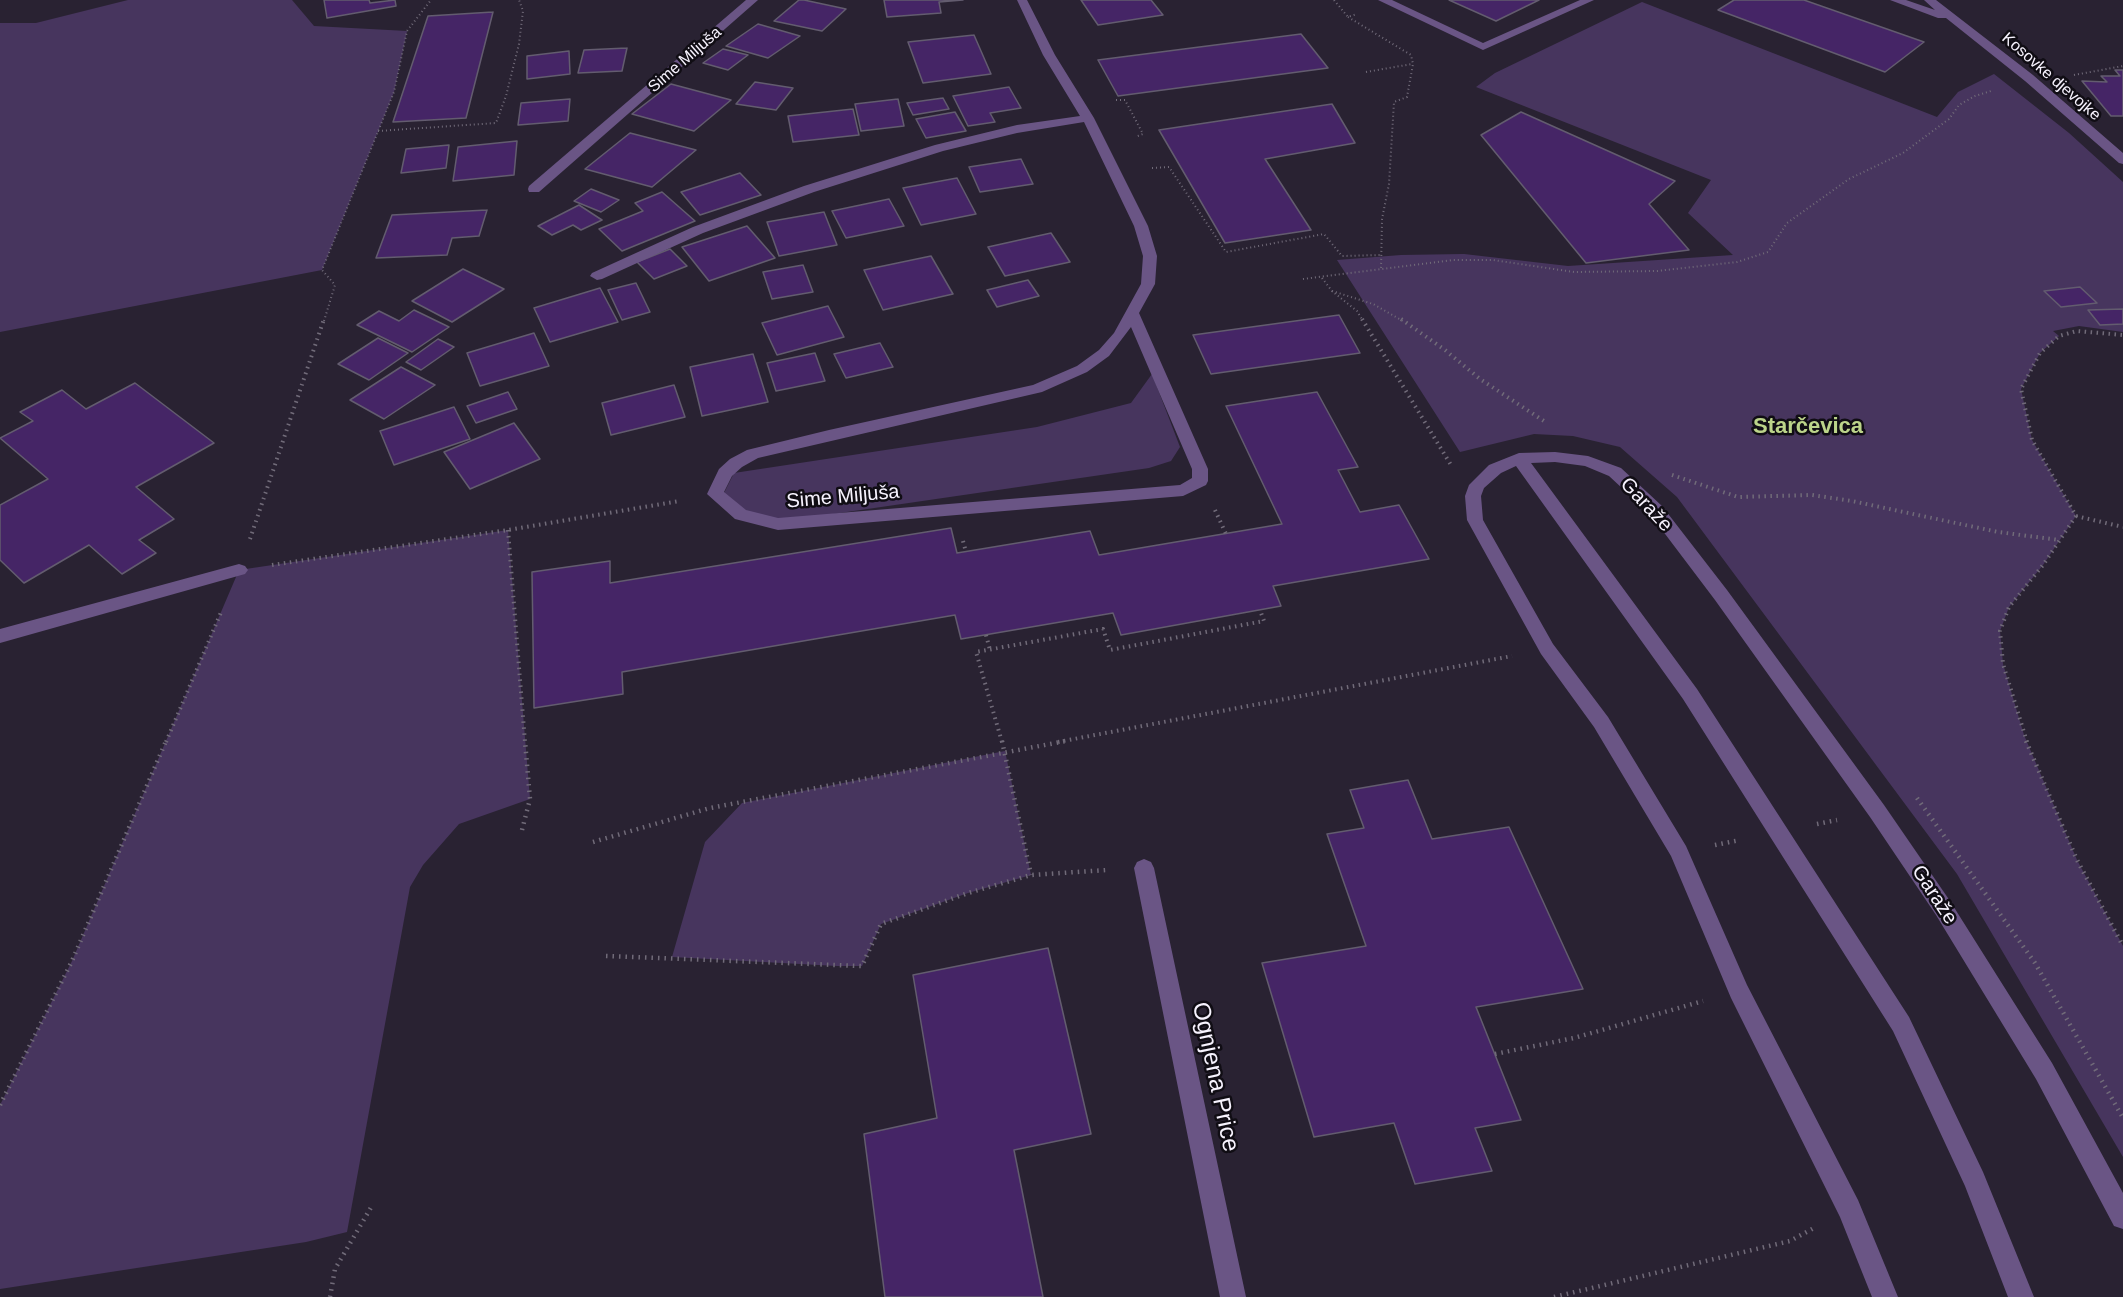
<!DOCTYPE html>
<html>
<head>
<meta charset="utf-8">
<style>
	body { margin:0 }
	canvas { display:block; background:#292232 }
</style>
</head>
<body>
<canvas width="2123" height="1297"></canvas>
<script>
const ctx = document.querySelector('canvas').getContext('2d');
ctx.lineJoin = 'round';
function paint(path, color) { ctx.fillStyle = color; ctx.fill(path, 'evenodd'); }
const shape = rows => new Path2D(rows.map(r => 'M' + r).join(''));
function trace(path, color, width, dash) { ctx.strokeStyle = color; ctx.lineWidth = width; ctx.lineCap = dash ? 'butt' : 'round'; ctx.setLineDash(dash || []); ctx.stroke(path); }
function label(font, color, halo, rows, align = 'center') {
  ctx.font = font + ' Arial,sans-serif'; ctx.lineWidth = 5; ctx.setLineDash([]); ctx.textBaseline = 'middle'; ctx.strokeStyle = halo; ctx.fillStyle = color; for (const [text, x, y, turn = 0] of rows) {
    ctx.save(); ctx.translate(x, y); ctx.rotate((+turn || 0) * Math.PI / 180); ctx.textAlign = isNaN(turn) ? turn : align; if (halo) ctx.strokeText(text, 0, 0); ctx.fillText(text, 0, 0); ctx.restore();
  }
}
const green = shape([
	[128,0,292,0,314,26,407,31,394,92,322,270,0,332,0,23,36,23],
	[1642,2,1937,117,1958,92,1994,74,2069,133,2123,182,2123,332,2079,326,2053,331,2059,336,2040,353,2021,389,2032,440,2076,516,2043,565,2009,607,2000,631,2003,664,2024,735,2077,860,2123,946,2123,1157,1957,874,1677,497,1620,447,1573,436,1534,434,1460,452,1337,260,1401,255,1464,254,1568,266,1733,255,1688,213,1711,180,1476,87,1495,73],
	[1152,374,1180,447,1171,461,1149,468,778,522,744,510,724,493,734,473,1037,427,1131,403],
	[508,530,530,799,459,824,423,865,410,887,347,1232,306,1242,0,1289,0,1105,72,961,239,570],
	[1005,751,1031,875,968,893,881,924,862,966,837,966,672,957,705,842,742,803]
]);
const building = shape([
	[324,0,369,0,370,3,395,0,396,6,327,18,324,0],
	[799,0,804,0,846,9,822,31,774,21,799,0],
	[884,0,963,0,939,2,941,13,887,17,884,0],
	[1081,0,1151,0,1163,15,1098,25,1081,0],
	[1449,0,1539,0,1496,21,1449,0],
	[1734,0,1804,0,1924,42,1885,72,1718,10,1734,0],
	[493,12,466,118,393,122,428,16,493,12],
	[758,24,800,36,768,58,726,46,758,24],
	[1301,34,1328,68,1118,96,1098,60,1301,34],
	[974,35,991,74,923,83,908,42,974,35],
	[627,48,622,71,578,73,584,50,627,48],
	[723,49,748,55,728,70,703,63,723,49],
	[569,51,570,74,527,79,527,56,569,51],
	[2115,70,2123,70,2123,116,2111,116,2082,81,2107,82,2101,76,2120,76,2115,70],
	[755,82,793,88,776,110,736,104,755,82],
	[671,84,731,100,694,131,632,114,671,84],
	[1009,87,1021,108,990,113,995,122,968,126,953,96,1009,87],
	[943,98,949,109,913,115,907,103,943,98],
	[570,99,568,121,518,125,521,103,570,99],
	[898,99,904,126,861,131,855,104,898,99],
	[1332,104,1355,143,1265,159,1311,230,1225,243,1159,130,1332,104],
	[853,109,859,135,793,142,788,116,853,109],
	[955,112,966,131,926,138,916,119,955,112],
	[1521,112,1675,181,1649,204,1689,250,1586,263,1481,135,1521,112],
	[630,133,696,150,652,187,585,169,630,133],
	[517,141,514,175,453,181,458,147,517,141],
	[449,145,446,168,401,173,406,149,449,145],
	[1021,159,1033,184,980,192,969,167,1021,159],
	[740,173,761,195,700,215,681,192,740,173],
	[957,178,976,214,921,225,903,188,957,178],
	[591,189,619,200,601,212,574,201,591,189],
	[662,192,695,221,622,251,599,229,643,211,635,203,662,192],
	[889,199,904,226,846,238,832,211,889,199],
	[579,205,602,220,581,230,573,225,552,235,538,226,579,205],
	[487,210,479,236,452,238,447,255,376,258,392,215,487,210],
	[824,212,837,245,779,256,767,222,824,212],
	[747,226,775,258,709,281,682,247,747,226],
	[1051,233,1070,262,1005,276,988,247,1051,233],
	[670,249,687,266,654,279,637,262,670,249],
	[931,256,953,294,883,310,864,270,931,256],
	[803,265,813,292,772,299,763,272,803,265],
	[463,269,504,289,452,322,412,301,463,269],
	[1028,280,1039,296,997,307,987,290,1028,280],
	[636,283,650,312,622,320,608,290,636,283],
	[2080,287,2097,303,2061,307,2044,291,2080,287],
	[600,288,618,322,550,342,534,308,600,288],
	[828,306,844,337,777,355,762,323,828,306],
	[2123,309,2123,324,2100,325,2088,310,2123,309],
	[414,310,449,327,412,352,357,325,379,311,399,321,414,310],
	[1339,315,1360,353,1211,374,1193,335,1339,315],
	[534,333,549,366,480,386,467,353,534,333],
	[378,338,408,353,369,380,338,364,378,338],
	[438,339,454,347,421,370,406,362,438,339],
	[880,343,893,367,846,378,834,354,880,343],
	[815,353,825,381,776,391,767,363,815,353],
	[753,354,768,402,702,416,690,367,753,354],
	[401,367,435,385,384,419,350,400,401,367],
	[135,383,214,443,136,487,174,519,139,540,156,553,122,574,89,545,24,583,0,560,0,505,48,479,0,438,33,421,20,412,62,390,86,409,135,383],
	[674,385,685,417,611,435,602,403,674,385],
	[508,392,517,409,476,423,467,406,508,392],
	[1317,392,1358,467,1338,470,1360,512,1399,505,1429,559,1273,586,1281,606,1121,635,1113,613,961,639,955,615,622,672,623,694,534,708,532,572,610,561,610,583,951,528,957,553,1090,531,1099,555,1282,524,1226,406,1317,392],
	[454,407,470,439,394,465,380,431,454,407],
	[514,423,540,459,470,489,444,452,514,423],
	[1408,780,1432,839,1509,827,1583,989,1476,1007,1521,1120,1475,1128,1492,1171,1415,1184,1394,1123,1314,1137,1262,963,1366,946,1327,834,1364,828,1350,790,1408,780],
	[1048,948,1091,1134,1014,1150,1043,1297,885,1297,864,1134,937,1118,913,975,1048,948]
]);
const pathFar2 = shape([
	[1334,0,1348,17,1357,14],
	[1348,17,1411,55,1413,64,1407,97,1394,102,1389,184,1382,219,1381,269],
	[1366,72,1412,64],
	[2074,75,2123,66],
	[1116,100,1125,100,1143,134,1135,137],
	[378,131,496,123,506,96,519,44,523,11,519,0],
	[1152,168,1169,167,1226,252,1324,234,1342,256,1381,255],
	[1322,278,1332,291,1357,311,1363,321],
	[1303,279,1453,260,1493,260,1574,272,1657,271,1737,262,1768,252,1787,223,1849,179,1903,153,1949,119,1959,105,1975,96,1991,91],
	[1332,291,1373,304,1403,321],
	[324,321,335,285,322,270,394,92,407,31,431,0]
]);
const pathFar1 = shape([
	[1362,319,1451,465],
	[1401,319,1445,350,1480,379,1547,423],
	[1672,475,1738,497,1812,495,1852,501,1998,532,2059,540],
	[1215,510,1226,534],
	[2076,516,2123,527],
	[508,530,525,742],
	[250,539,324,319],
	[963,541,966,552],
	[272,565,508,530,680,501],
	[986,635,990,650],
	[166,742,222,610],
	[1002,742,976,652,1103,629,1110,650,1264,621,1260,610],
	[1058,742,1512,656],
	[2027,742,2003,664,2000,631,2009,607,2043,565,2076,516,2032,440,2021,389,2040,353,2059,336,2077,331,2123,335]
]);
const path = shape([
	[1002,741,1031,875],
	[2026,741,2077,860,2123,946],
	[1917,798,2035,963,2123,1118],
	[1817,824,1837,820],
	[522,830,530,799,525,741],
	[593,842,710,808,1066,741],
	[1715,845,1740,840],
	[606,956,862,966,881,924,968,893,1031,875,1107,870],
	[1495,1054,1574,1038,1703,1001],
	[0,1105,72,961,166,741],
	[330,1297,335,1269,373,1204],
	[1554,1297,1790,1241,1814,1228]
]);
const minor = shape([
	[746,0,758,0,539,192,529,192,528,189,529,186,746,0],
	[1017,0,1027,0,1055,55,1094,118,1148,226,1157,256,1155,284,1139,313,1208,469,1208,481,1206,485,1183,496,778,530,735,519,707,494,719,469,730,459,747,450,829,430,1033,385,1077,366,1099,350,1114,333,1141,284,1143,256,1134,226,1084,122,1017,133,943,151,814,192,703,233,602,279,597,280,590,276,592,273,693,227,804,186,935,145,1017,125,1080,116,1043,55,1017,0],
	[1131,327,1192,469,1192,478,1180,485,778,518,746,510,724,492,732,476,742,467,758,458,1042,392,1087,372,1109,356,1131,327],
	[1378,0,1392,0,1483,43,1580,0,1594,0,1483,50,1378,0],
	[1890,0,1906,0,1935,10,1924,0,1936,0,2033,75,2123,153,2123,164,2119,163,2025,81,1946,18,1938,18,1890,0],
	[1555,452,1588,456,1621,468,1662,506,1727,590,1884,805,1950,901,2052,1063,2123,1193,2123,1229,2114,1226,2036,1079,1936,915,1870,817,1715,600,1650,514,1609,476,1585,466,1555,462,1531,463,1697,689,1909,1017,1983,1172,2034,1297,2008,1297,1965,1186,1893,1031,1683,699,1516,466,1501,473,1484,488,1481,496,1483,520,1553,644,1608,717,1686,846,1747,985,1858,1200,1898,1297,1872,1297,1840,1217,1731,998,1671,856,1594,727,1541,654,1467,520,1465,496,1469,485,1489,465,1519,453,1555,452],
	[239,564,245,566,248,570,245,574,0,643,0,629,239,564],
	[1144,859,1151,862,1154,868,1246,1297,1220,1297,1134,868,1137,862,1144,859]
]);
const farStreetnames = [
	["Sime Miljuša",685,60,-41],
	["Kosovke djevojke",2051,77,41]
];
const streetNames = [
	["Sime Miljuša",843,497,-5],
	["Garaže",1646,505,47],
	["Garaže",1934,895,57]
];
const quarterNames = [
	["Starčevica",1808,427]
];
const nearStreetnames = [
	["Ognjena Price",1215,1077,78]
];
paint(green, '#47355e');
paint(building, '#452566');
trace(building, '#635c6f', 1.5);
trace(pathFar2, '#716b79', 2, [1, 3]);
trace(pathFar1, '#716b79', 4, [1.5, 4.5]);
trace(path, '#716b79', 4.5, [1.5, 5]);
paint(minor, '#6a5585');
label('16px', '#f7f3fe', '#100d14', farStreetnames);
label('20px', '#f7f3fe', '#100d14', streetNames);
label('bold 22px', '#bcd48a', '#100d14', quarterNames);
label('24px', '#f7f3fe', '#100d14', nearStreetnames);
</script>
</body>
</html>
